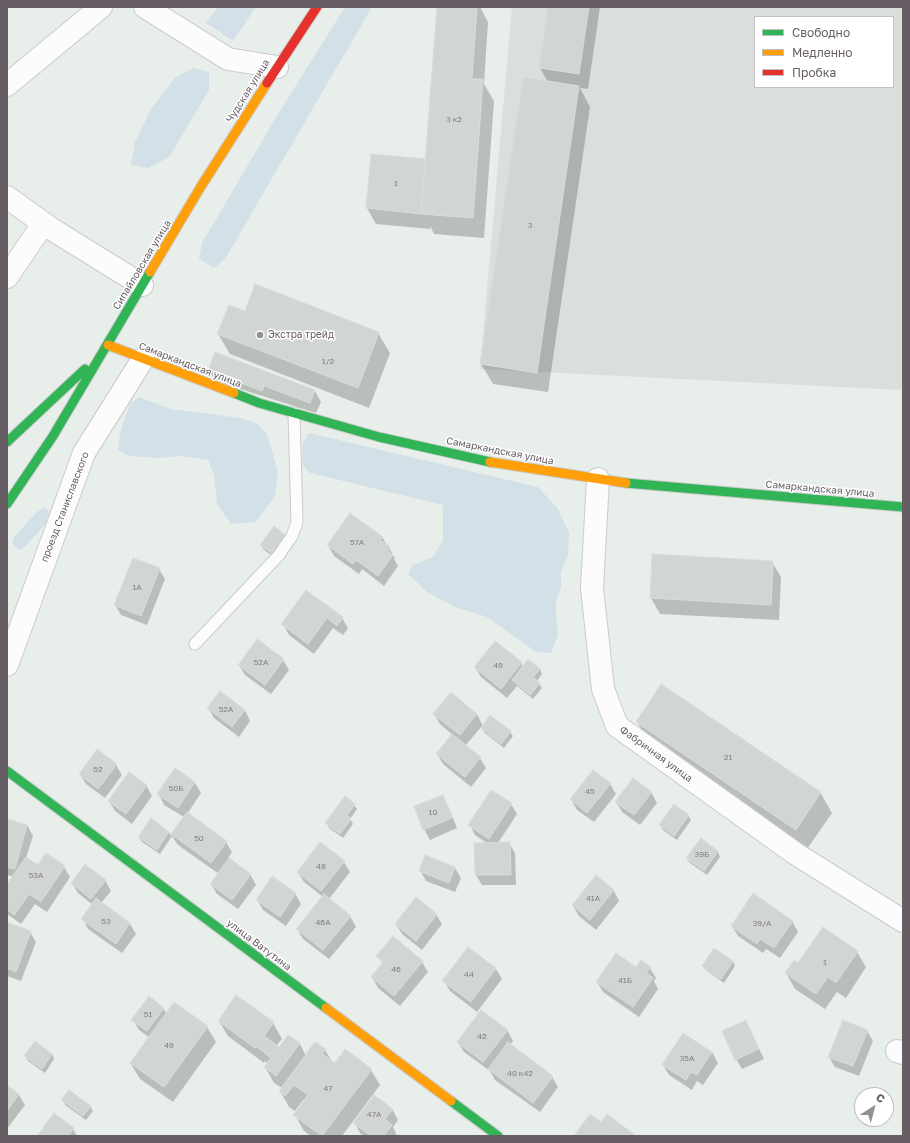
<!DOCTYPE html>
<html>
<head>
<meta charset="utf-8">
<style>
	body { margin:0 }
	#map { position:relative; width:910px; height:1143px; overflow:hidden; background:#e8eeea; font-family:"Golos Text",sans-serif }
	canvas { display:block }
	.frame { position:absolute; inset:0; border:8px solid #665d65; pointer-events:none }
	.legend { position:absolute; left:754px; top:16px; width:140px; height:72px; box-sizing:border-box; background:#fff; border:1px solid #c2bec1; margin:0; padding:5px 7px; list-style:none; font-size:12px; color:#665d65 }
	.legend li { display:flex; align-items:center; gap:8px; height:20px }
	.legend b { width:20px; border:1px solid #c2bec1 }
	.north { position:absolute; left:854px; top:1087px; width:40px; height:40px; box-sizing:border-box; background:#fff; border:1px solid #c2bec1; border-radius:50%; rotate:36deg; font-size:11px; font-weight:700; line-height:16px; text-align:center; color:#665d65 }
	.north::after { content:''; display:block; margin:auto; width:14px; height:18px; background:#949094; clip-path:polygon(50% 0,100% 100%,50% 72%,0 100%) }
</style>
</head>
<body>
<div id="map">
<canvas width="910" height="1143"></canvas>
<div class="frame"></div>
<ul class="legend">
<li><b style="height:5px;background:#30b455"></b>Свободно</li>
<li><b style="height:5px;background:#ff9f0a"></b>Медленно</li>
<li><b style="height:5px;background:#e5322d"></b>Пробка</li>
</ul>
<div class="north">С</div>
</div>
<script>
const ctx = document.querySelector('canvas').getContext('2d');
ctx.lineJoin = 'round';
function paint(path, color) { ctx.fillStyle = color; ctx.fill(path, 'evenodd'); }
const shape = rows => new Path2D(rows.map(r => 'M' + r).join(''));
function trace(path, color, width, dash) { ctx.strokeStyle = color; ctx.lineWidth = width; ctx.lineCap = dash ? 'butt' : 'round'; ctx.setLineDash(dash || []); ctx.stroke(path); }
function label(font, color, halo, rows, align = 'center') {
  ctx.font = font + ' "Golos Text",sans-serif'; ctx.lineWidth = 3; ctx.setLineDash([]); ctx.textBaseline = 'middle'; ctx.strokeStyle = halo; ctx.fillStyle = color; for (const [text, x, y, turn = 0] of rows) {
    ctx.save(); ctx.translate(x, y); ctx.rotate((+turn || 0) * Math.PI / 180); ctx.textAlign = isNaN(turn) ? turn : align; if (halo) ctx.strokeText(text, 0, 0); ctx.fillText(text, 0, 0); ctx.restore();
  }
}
const industrial = shape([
	[512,7,903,7,903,390,480,369],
	[755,17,893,17,893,87,755,87]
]);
const green = shape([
	[218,7,256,7,233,41,206,23],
	[345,7,372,7,225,259,214,268,199,259,202,243,278,114],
	[193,68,209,72,209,90,169,157,148,168,131,165,135,142,151,109,175,78],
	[139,397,171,409,240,418,257,423,267,434,278,472,275,496,256,522,231,524,217,504,214,475,208,460,181,456,158,458,129,456,118,450,120,433,130,404],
	[309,433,538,487,558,509,569,533,568,555,561,572,561,587,556,601,556,617,558,635,551,653,536,652,487,617,455,607,427,592,408,574,413,565,433,557,443,540,443,505,310,473,302,464,303,442],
	[45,507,50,513,48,521,26,546,20,550,12,543,14,537,37,512]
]);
const shadow = shape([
	[438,7,480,7,488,22,484,84,494,101,484,238,434,234,430,226,430,229,376,224,367,208,425,159,426,162],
	[549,7,600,7,588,89,580,88,590,107,548,392,493,384,481,364,548,82,540,68],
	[245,312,378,333,390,353,369,408,230,354,218,334],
	[216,353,315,391,321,402,316,413,215,381,209,370],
	[286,537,277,559,264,550,261,545],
	[382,537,395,558,394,559,398,566,384,586,362,569,359,574,334,556,328,545],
	[772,562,781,577,779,620,660,614,651,598],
	[159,569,165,579,147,625,121,615,115,605],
	[306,592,342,618,348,628,343,635,333,628,314,654,289,635,283,624],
	[495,642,521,663,523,667,540,669,542,674,537,681,542,688,533,699,517,686,507,698,481,677,475,667],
	[283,660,289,670,271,694,245,675,239,665],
	[208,708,245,710,250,721,239,737,214,718],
	[434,714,477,714,483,726,510,732,513,736,504,748,485,733,481,727,465,746,480,758,486,768,471,787,443,764,437,754,453,735,440,724],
	[637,722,820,792,832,813,807,849,649,742],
	[116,765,122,775,105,798,86,784,80,774],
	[175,770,195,783,201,793,187,814,226,842,232,852,228,858,250,874,256,885,238,909,217,894,211,884,219,874,178,845,172,836,160,854,142,842,139,837,169,832,171,836,184,817,164,805,159,794],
	[610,784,616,794,594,822,577,810,571,799],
	[146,785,152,796,132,824,115,811,109,801],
	[492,791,511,804,517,814,498,843,509,843,515,853,516,885,482,885,476,875,475,844,488,844,475,835,470,825],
	[651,792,657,803,640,825,622,812,616,802],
	[442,796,448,806,457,828,430,840,424,829],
	[354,805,357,809,350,819,353,824,343,838,329,828,327,823],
	[688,815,691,820,677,840,663,830,660,825],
	[9,821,27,825,33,836,26,858,38,867,47,855,64,867,70,877,47,912,35,904,21,924,7,914,7,886,14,877,7,875,7,827],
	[701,839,718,852,720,857,707,875,690,863,687,858],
	[425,856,455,868,461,878,455,892,426,881,420,870],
	[344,862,350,872,329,899,350,916,356,927,329,959,303,939,297,929,323,897,304,882,298,872],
	[596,877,614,891,619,901,596,930,579,916,573,906],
	[105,880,111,891,101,903,130,924,136,934,122,953,88,929,83,919,93,905,78,893,72,883],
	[295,893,301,904,286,926,263,910,257,900],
	[436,914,442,924,422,950,402,934,396,924],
	[792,921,798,932,780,958,766,949,763,953,738,936,732,926],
	[7,923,30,932,36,942,21,981,7,976],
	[468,948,496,969,502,979,477,1012,450,991,444,981],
	[857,952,866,967,846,998,837,992,825,1009,795,989,786,973,798,965],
	[378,956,422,962,428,972,400,1006,378,988,372,977,383,964],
	[733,961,735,966,724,983,706,970,703,966],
	[650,968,656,978,654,981,658,989,639,1017,603,992,597,982,636,969],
	[163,1008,167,1014,207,1027,216,1042,173,1102,140,1079,131,1064,150,1038,139,1030,133,1020],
	[219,1021,273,1023,282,1039,276,1046,279,1049,289,1036,300,1044,306,1056,325,1050,333,1063,371,1070,380,1085,342,1136,311,1136,304,1131,295,1115,305,1101,303,1100,295,1111,289,1107,280,1091,282,1088,274,1083,265,1067,268,1064,265,1061,264,1063,228,1036],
	[746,1021,764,1059,742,1069,736,1059],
	[507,1030,513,1041,510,1045,552,1077,558,1087,540,1112,495,1080,490,1071,464,1052,458,1042],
	[867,1031,873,1041,859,1076,835,1067,829,1057],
	[35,1043,52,1054,54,1059,45,1073,28,1061,25,1056],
	[712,1052,718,1063,703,1085,697,1081,692,1090,669,1075,663,1065],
	[7,1086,19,1095,25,1105,7,1129],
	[63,1100,90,1106,93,1111,86,1120,65,1105],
	[392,1109,398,1120,393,1127,397,1136,364,1136,360,1133,355,1123],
	[590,1115,601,1123,607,1116,635,1136,575,1136],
	[73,1129,77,1136,38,1136]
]);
const building = shape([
	[437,7,477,7,472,79,483,79,473,218,421,214,437,7],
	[548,7,589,7,579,74,539,68,548,7],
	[523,77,579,86,537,373,480,364,523,77],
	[371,154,425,159,421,214,366,208,371,154],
	[255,284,379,332,358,388,217,334,229,305,245,311,255,284],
	[215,352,315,390,310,403,264,386,262,391,208,370,215,352],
	[350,513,383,537,380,540,390,547,387,551,393,555,378,576,356,560,353,564,327,545,350,513],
	[274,526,287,536,274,555,260,545,274,526],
	[652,554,773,561,771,605,650,598,652,554],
	[133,558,160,568,141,616,114,605,133,558],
	[306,590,343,617,337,626,327,618,308,644,281,624,306,590],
	[257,639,284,659,265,685,238,665,257,639],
	[495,641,522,662,501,689,474,667,495,641],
	[528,659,540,669,533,677,540,683,530,695,512,680,528,659],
	[661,684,821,792,796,830,636,722,661,684],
	[220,691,245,710,232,727,207,708,220,691],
	[451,692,477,714,460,735,433,714,451,692],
	[490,715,511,731,501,744,481,728,490,715],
	[452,734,481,757,465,777,436,754,452,734],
	[97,749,117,764,98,789,79,774,97,749],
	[175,768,195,782,178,808,157,794,175,768],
	[593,770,611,783,587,813,570,799,593,770],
	[129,772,147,785,126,814,108,801,129,772],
	[633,778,652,792,634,815,615,802,633,778],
	[491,790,512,803,489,839,468,825,491,790],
	[443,795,452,818,423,830,414,806,443,795],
	[345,796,355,804,347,815,351,819,340,834,325,823,345,796],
	[674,804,689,815,674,836,659,825,674,804],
	[187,812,227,841,211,863,171,834,187,812],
	[151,818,169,832,157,850,138,837,151,818],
	[8,819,27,825,15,869,7,867,8,819],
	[701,838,718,851,704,871,686,858,701,838],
	[320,842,345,861,321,891,297,872,320,842],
	[510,842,511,875,475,875,474,843,510,842],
	[46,853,65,866,41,902,29,894,14,915,7,909,7,884,26,857,38,865,46,853],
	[425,855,455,867,449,883,419,871,425,855],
	[229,858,251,874,232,900,210,884,229,858],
	[85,864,106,880,91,899,71,883,85,864],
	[596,875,614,890,590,920,572,905,596,875],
	[272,876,296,893,280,917,256,900,272,876],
	[753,893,793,921,774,948,760,939,757,944,731,926,753,893],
	[324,894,351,916,323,950,296,929,324,894],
	[416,897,437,914,416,941,395,924,416,897],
	[96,898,130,923,116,944,81,919,96,898],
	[7,922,31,931,16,972,7,968,7,922],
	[823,927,858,951,836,983,828,977,816,994,785,973,794,960,798,963,823,927],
	[393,936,423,961,394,996,371,977,383,962,376,956,393,936],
	[468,947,496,968,471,1002,442,981,468,947],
	[714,948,733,961,721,979,702,966,714,948],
	[616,953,636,967,641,960,651,967,646,973,653,978,633,1007,596,982,616,953],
	[236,995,274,1022,264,1036,279,1047,288,1035,300,1043,276,1076,264,1067,271,1058,256,1046,255,1048,218,1021,236,995],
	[149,996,164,1008,147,1031,131,1020,149,996],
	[174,1002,208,1026,164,1087,130,1063,174,1002],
	[481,1010,508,1030,483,1062,457,1042,481,1010],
	[746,1020,759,1049,735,1060,722,1031,746,1020],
	[843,1020,868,1030,853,1066,828,1057,843,1020],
	[683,1033,712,1052,697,1075,691,1072,686,1080,662,1065,683,1033],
	[35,1041,52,1054,42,1069,24,1056,35,1041],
	[315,1042,326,1049,322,1054,335,1063,345,1049,372,1069,322,1136,293,1115,308,1095,294,1085,285,1096,279,1091,315,1042],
	[508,1042,553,1076,533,1103,488,1069,508,1042],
	[7,1085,19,1094,7,1111,7,1085],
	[69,1090,91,1106,83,1116,61,1100,69,1090],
	[374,1095,393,1109,385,1119,392,1125,384,1136,371,1136,353,1123,374,1095],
	[54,1113,74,1128,68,1136,37,1136,54,1113],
	[590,1114,601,1122,607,1114,635,1135,574,1136,590,1114]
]);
const lane = shape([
	[195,644,279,555,292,536,297,523,294,413]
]);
const street = shape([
	[145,7,228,59,277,67],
	[7,85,101,7],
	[7,197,50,228,142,285],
	[7,277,43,224],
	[598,479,592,588,603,689,617,726,796,854,903,921],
	[7,665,84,453,143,359],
	[897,1051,903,1053]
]);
const fast = shape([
	[234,393,259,403,379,437,490,462],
	[7,442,85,369],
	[626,483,903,507],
	[7,504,53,436,150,272],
	[7,771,326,1008],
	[451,1101,498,1136]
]);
const slow = shape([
	[150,272,200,188,267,83],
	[108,345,234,393],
	[490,462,626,483],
	[326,1008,451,1101]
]);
const jam = shape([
	[267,83,317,7]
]);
const markers = [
	[260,335,4,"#949094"]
];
const numberNames = [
	["3 к2",454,119],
	["1",396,183],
	["3",530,225],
	["1/2",328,361],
	["57А",357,542],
	["1А",137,587],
	["52А",261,662],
	["49",498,665],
	["52А",226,709],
	["21",728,757],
	["52",98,769],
	["50Б",176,788],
	["45",590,791],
	["10",433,812],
	["50",199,838],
	["39Б",702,854],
	["48",321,866],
	["53А",36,875],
	["41А",593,898],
	["53",106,921],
	["46А",323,922],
	["39/А",762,923],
	["1",825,962],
	["46",396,969],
	["44",469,974],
	["41Б",625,980],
	["51",148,1014],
	["42",482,1036],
	["49",169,1045],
	["35А",687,1058],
	["40 к42",520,1073],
	["47",328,1088],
	["47А",374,1114]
];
const streetNames = [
	["Чудская улица",248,91,-58],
	["Сипайловская улица",142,265,-59],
	["Самаркандская улица",190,365,21],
	["Самаркандская улица",500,451,11],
	["Самаркандская улица",820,489,5],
	["проезд Станиславского",65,507,-69],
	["Фабричная улица",656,754,36],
	["улица Ватутина",259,945,37]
];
const poiNames = [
	["Экстра трейд",268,335]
];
paint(industrial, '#d9dfda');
paint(green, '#d3e0e8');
paint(shadow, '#0003');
paint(building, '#d2d6d2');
trace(building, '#d8ddd9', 1);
trace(lane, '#cbcbcc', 13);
trace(street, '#cbcbcc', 24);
trace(fast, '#cacacb', 11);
trace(slow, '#cacacb', 11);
trace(jam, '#cacacb', 11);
trace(lane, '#fcfcfc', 11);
trace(street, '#fcfcfc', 22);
trace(fast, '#30b455', 9);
trace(slow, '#ff9f0a', 9);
trace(jam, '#e5322d', 9);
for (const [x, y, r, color] of markers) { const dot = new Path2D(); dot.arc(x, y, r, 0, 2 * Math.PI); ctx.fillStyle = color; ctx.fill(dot); trace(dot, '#fff', 1.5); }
label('8px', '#827c82', null, numberNames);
label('10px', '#665d65', '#fff', streetNames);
label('10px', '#665d65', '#fff', poiNames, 'left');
</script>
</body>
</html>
